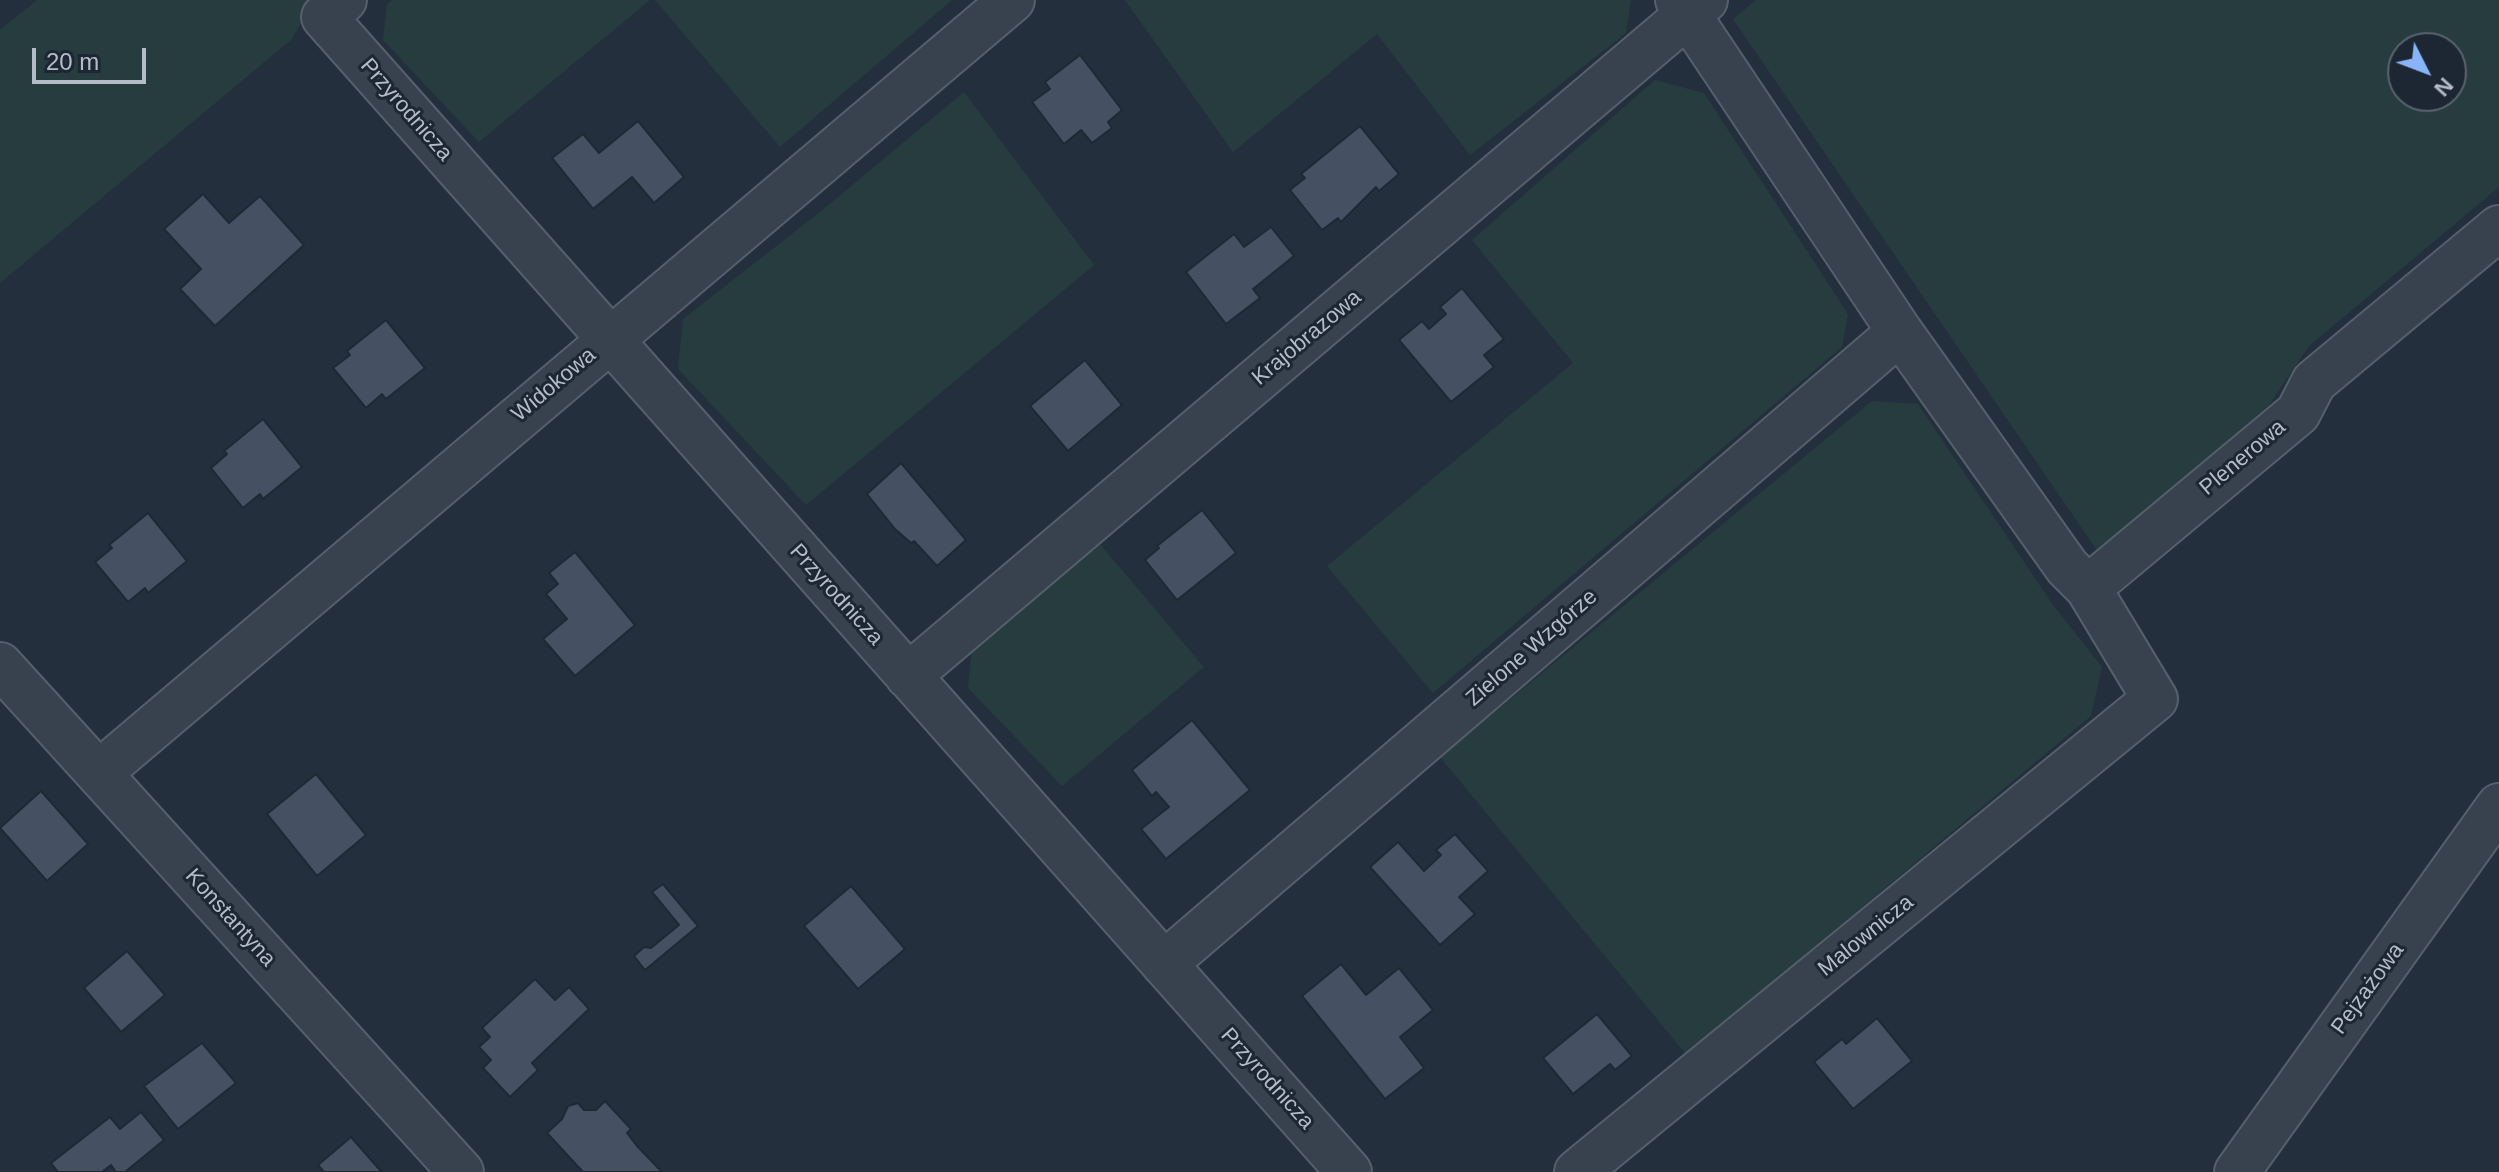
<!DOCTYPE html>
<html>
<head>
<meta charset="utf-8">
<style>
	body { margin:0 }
	#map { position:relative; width:2499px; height:1172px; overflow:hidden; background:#242f3e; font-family:Arial,sans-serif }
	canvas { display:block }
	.north { position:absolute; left:2387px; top:32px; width:80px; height:80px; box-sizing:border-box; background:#1d2633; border:2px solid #59626f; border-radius:50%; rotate:132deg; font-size:22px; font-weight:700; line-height:32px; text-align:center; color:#b4bcc9 }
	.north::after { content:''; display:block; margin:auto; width:28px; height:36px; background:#8ab4f8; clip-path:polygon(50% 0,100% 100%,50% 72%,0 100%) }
	.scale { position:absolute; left:32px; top:48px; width:114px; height:36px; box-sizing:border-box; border:4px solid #b4bcc9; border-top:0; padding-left:10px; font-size:24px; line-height:28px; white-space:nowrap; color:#b4bcc9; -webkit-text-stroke:6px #1d2633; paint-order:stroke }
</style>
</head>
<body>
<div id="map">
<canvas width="2499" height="1172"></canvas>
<div class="north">N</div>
<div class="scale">20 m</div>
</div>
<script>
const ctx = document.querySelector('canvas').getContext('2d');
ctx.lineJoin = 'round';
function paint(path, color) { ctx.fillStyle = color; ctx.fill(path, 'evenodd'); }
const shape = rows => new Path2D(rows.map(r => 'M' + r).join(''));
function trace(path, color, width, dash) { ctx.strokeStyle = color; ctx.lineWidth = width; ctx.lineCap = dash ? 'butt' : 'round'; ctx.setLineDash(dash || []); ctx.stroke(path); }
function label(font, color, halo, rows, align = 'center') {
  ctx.font = font + ' Arial,sans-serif'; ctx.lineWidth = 6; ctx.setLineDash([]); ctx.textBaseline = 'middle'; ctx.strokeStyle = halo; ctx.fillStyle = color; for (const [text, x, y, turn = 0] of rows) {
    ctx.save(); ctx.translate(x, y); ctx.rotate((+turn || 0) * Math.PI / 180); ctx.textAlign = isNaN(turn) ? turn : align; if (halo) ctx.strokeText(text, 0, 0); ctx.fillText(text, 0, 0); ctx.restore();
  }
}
const green = shape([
	[37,0,313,0,292,39,0,283,0,30],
	[392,0,650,0,479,142,383,40,387,5],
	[655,0,952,0,780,147],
	[1125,0,1631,0,1626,33,1470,155,1377,34,1233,152],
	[1756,0,2499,0,2499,187,2309,346,2269,405,2098,552,1733,19],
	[2403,48,2451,48,2451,96,2403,96],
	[1655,80,1704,93,1848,314,1842,347,1433,693,1327,566,1573,363,1472,240],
	[964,92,1094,265,806,505,678,369,683,319,825,208],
	[1872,401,1918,404,2053,605,2102,667,2091,716,1686,1054,1440,757],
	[1099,543,1204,667,1062,786,968,688,972,648]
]);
const building = shape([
	[1080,55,1122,110,1108,122,1112,128,1092,143,1081,130,1064,144,1032,102,1050,89,1045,82,1080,55],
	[638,121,684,177,654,203,632,177,593,209,552,158,583,134,599,153,638,121],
	[1360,126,1399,174,1379,191,1376,187,1341,222,1338,218,1322,230,1290,190,1305,178,1301,174,1360,126],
	[203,194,229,223,260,196,304,245,215,326,180,289,201,269,164,229,203,194],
	[1271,227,1294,256,1253,289,1260,298,1226,324,1186,272,1234,234,1244,247,1271,227],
	[1462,288,1504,339,1484,355,1494,367,1451,402,1399,340,1422,321,1429,329,1446,314,1440,307,1462,288],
	[386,320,425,368,386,399,382,394,366,408,333,368,350,355,347,351,386,320],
	[1085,360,1122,405,1068,451,1030,406,1085,360],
	[263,419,302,467,263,499,260,494,243,508,211,468,227,454,224,451,263,419],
	[901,463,966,540,937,566,914,541,911,543,895,529,867,494,901,463],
	[1202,510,1236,553,1177,600,1145,560,1159,548,1157,546,1202,510],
	[148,513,187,561,148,593,145,588,128,602,95,562,112,548,109,545,148,513],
	[575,552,635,625,575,676,543,639,567,619,546,594,558,584,549,573,575,552],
	[1192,720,1250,790,1166,859,1141,829,1169,807,1156,792,1152,796,1132,770,1192,720],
	[316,774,366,835,317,876,267,814,316,774],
	[41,791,88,844,47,881,0,828,41,791],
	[1455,834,1488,871,1459,897,1475,914,1440,945,1370,867,1398,842,1424,871,1441,855,1436,850,1455,834],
	[663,884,698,926,645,970,634,956,644,947,651,948,679,925,652,892,663,884],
	[851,886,905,949,858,989,804,926,851,886],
	[127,951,165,995,121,1032,84,988,127,951],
	[1341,964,1366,995,1399,968,1433,1010,1400,1037,1424,1068,1385,1099,1302,996,1341,964],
	[535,979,555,1000,569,987,589,1009,532,1063,538,1070,510,1097,483,1068,491,1060,479,1047,490,1037,482,1028,535,979],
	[1597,1014,1632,1056,1615,1070,1610,1064,1573,1094,1543,1058,1597,1014],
	[1877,1018,1912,1061,1853,1109,1814,1062,1842,1039,1846,1044,1877,1018],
	[202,1043,236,1083,178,1129,144,1086,202,1043],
	[605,1101,631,1129,627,1133,637,1146,662,1172,583,1172,547,1133,562,1119,568,1106,578,1103,584,1110,596,1110,605,1101],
	[141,1112,164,1140,125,1172,116,1172,111,1165,102,1172,58,1172,51,1163,110,1117,120,1129,141,1112],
	[351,1137,379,1169,382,1172,324,1172,318,1165,351,1137]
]);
const minor = shape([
	[344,0,324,17,1349,1172],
	[2088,588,2298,413,2314,382,2499,228],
	[0,665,461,1172],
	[908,676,1705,0],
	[99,773,1012,0],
	[1164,964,1900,332],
	[1577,1172,2155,699,2088,588,2067,567,1900,332,1678,0],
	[2237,1172,2499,806]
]);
const streetNames = [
	["Przyrodnicza",406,110,49],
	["Krajobrazowa",1307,338,-40],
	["Widokowa",554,385,-40],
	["Plenerowa",2243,458,-40],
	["Przyrodnicza",836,595,48],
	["Zielone Wzgórze",1532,648,-41],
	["Konstantyna",230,918,48],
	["Malownicza",1866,936,-39],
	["Pejzażowa",2368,989,-54],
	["Przyrodnicza",1267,1079,48]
];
paint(green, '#263c3f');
paint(building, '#455162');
trace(building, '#1f2835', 2);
trace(minor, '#565f6c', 48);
trace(minor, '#38414e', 44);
label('22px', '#b4bcc9', '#1d2633', streetNames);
</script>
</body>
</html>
